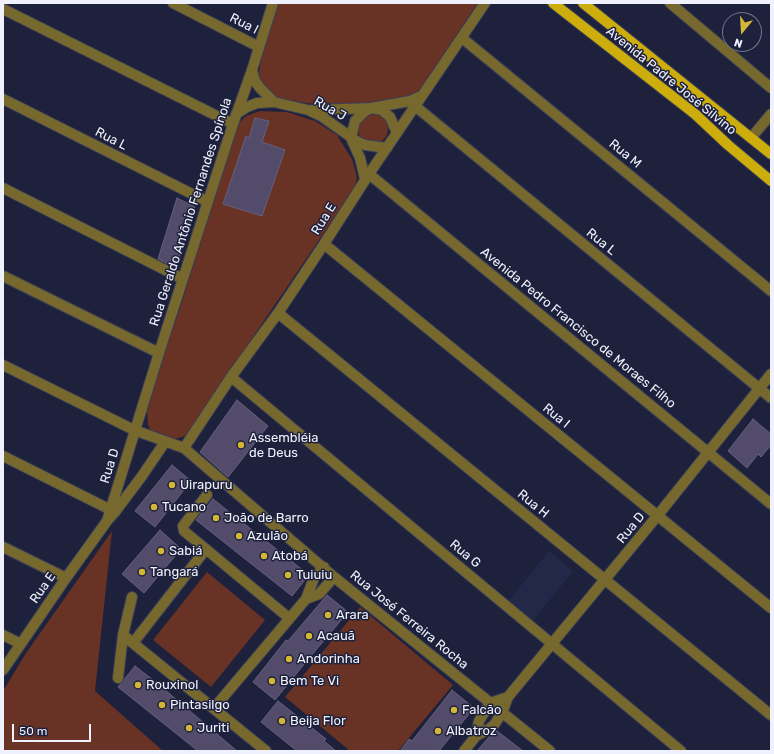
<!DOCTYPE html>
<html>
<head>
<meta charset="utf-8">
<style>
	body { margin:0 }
	#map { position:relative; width:774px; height:754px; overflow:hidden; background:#1d213c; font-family:Rubik,sans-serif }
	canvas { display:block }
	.frame { position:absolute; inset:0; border:4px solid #eff1fd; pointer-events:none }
	.north { position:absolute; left:722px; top:12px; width:40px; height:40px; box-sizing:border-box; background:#1d213c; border:1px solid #717489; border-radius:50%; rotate:198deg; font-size:11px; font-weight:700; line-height:16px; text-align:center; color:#eff1fd }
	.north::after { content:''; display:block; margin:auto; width:14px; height:18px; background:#d3b635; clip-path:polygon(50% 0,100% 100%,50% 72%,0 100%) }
	.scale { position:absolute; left:12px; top:724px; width:79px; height:18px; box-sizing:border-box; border:2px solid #eff1fd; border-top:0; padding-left:5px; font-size:12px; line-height:14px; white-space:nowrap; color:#eff1fd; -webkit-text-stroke:3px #1d213c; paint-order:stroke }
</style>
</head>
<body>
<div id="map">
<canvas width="774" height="754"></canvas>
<div class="frame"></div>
<div class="north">N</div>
<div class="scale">50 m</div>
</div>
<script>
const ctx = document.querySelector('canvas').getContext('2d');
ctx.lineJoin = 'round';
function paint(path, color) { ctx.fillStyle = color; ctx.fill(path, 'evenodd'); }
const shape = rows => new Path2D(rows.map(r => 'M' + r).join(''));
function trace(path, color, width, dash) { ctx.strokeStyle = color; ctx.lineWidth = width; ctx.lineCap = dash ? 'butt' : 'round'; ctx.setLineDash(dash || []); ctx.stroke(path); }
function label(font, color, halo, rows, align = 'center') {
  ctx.font = font + ' Rubik,sans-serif'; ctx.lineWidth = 3; ctx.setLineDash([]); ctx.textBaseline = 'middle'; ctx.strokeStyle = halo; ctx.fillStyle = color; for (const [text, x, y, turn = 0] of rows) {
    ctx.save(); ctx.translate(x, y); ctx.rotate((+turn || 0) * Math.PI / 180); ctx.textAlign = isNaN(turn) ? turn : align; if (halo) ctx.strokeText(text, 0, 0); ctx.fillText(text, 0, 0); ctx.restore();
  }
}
const built = shape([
	[549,551,573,571,533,621,509,600]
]);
const green = shape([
	[278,3,478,3,420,89,411,96,390,101,351,105,325,106,276,98,270,94,260,80,259,71,264,46],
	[260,111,287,112,315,121,337,135,352,159,357,177,355,187,187,434,182,437,172,440,151,432,148,424,147,411,152,390,182,302,233,136,237,125,246,116],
	'358 129a15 15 0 1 1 30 0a15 15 0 1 1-30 0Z',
	[112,531,95,691,163,751,3,751,3,691,26,653],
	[207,572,265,620,211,687,153,640],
	[360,607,453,685,398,751,350,751,285,697]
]);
const building = shape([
	[255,118,269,121,262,142,285,150,262,216,223,204,246,136,249,138,255,118],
	[177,198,195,207,176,268,158,259,177,198],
	[237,400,268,426,228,477,200,452,237,400],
	[753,419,771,434,771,445,761,457,758,454,747,468,728,451,753,419],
	[172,465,191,481,155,527,135,511,172,465],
	[213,499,309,575,292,596,196,520,213,499],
	[160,530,181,549,144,593,122,574,160,530],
	[327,595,348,612,310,657,275,700,253,682,286,640,288,641,327,595],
	[135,666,157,683,237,751,198,751,118,687,135,666],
	[452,690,474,708,439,751,400,751,409,739,412,741,452,690],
	[278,701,326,739,324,741,336,751,297,751,261,722,278,701],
	[497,731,523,751,477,751,489,737,497,731]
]);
const minor = shape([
	[173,3,259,47],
	[670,3,771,88],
	[3,9,233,124],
	[462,38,771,291],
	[252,70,255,81,260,88,274,102],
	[3,99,208,202],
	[415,106,771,398],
	[312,110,371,108,382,110,390,117,397,133],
	[236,114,247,107,257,103,274,102,308,110,321,116,358,142,365,145,387,148],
	[751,138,771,114],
	[369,174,771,504],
	[365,179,360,158,351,138,355,121,364,112,371,108,410,101,421,96],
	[3,188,183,279],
	[324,244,771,608],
	[3,276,159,353],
	[278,313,771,715],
	[3,365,134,430,184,448,334,577,550,751],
	[231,377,681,751],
	[184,448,231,377,278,313,324,244,369,174,485,3],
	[3,456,115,512],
	[207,495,183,526,184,531,289,618],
	[107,521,159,353,233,124,252,70,273,3],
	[3,547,66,578],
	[306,599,319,594,334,577],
	[3,635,21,644],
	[123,635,266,751],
	[133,643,206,549],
	[3,670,66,578,107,521,115,512,142,476,165,442],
	[118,678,123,635,132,597],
	[214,708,306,599,314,578,324,567],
	[476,736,479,721,490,703,508,697],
	[464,751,476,736,489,729,494,725,502,713,508,697,658,515,771,374]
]);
const major = shape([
	[553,3,695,114,728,145,771,181],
	[583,3,771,154]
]);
const markers = [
	[241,445,4,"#d3b635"],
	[172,485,4,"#d3b635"],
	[154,507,4,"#d3b635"],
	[216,518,4,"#d3b635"],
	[239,536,4,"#d3b635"],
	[161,551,4,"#d3b635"],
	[264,556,4,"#d3b635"],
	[142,572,4,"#d3b635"],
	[288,575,4,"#d3b635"],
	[328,615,4,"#d3b635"],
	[309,636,4,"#d3b635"],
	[289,659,4,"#d3b635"],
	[272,681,4,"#d3b635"],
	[138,685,4,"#d3b635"],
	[162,705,4,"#d3b635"],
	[454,710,4,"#d3b635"],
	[282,721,4,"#d3b635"],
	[189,728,4,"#d3b635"],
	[438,731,4,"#d3b635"]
];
const streetNames = [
	["Rua I",244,24,27],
	["Avenida Padre José Silvino",671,81,39],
	["Rua J",330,109,30],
	["Rua L",111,139,27],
	["Rua M",625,154,39],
	["Rua Geraldo Antônio Fernandes Spínola",191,212,-72],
	["Rua E",324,219,-58],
	["Rua L",601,242,39],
	["Avenida Pedro Francisco de Moraes Filho",578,328,39],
	["Rua I",556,416,39],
	["Rua D",110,466,-73],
	["Rua H",533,504,39],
	["Rua D",631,528,-51],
	["Rua G",465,554,40],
	["Rua E",43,588,-55],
	["Rua José Ferreira Rocha",409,620,39]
];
const poiNames = [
	["Assembléia",249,438],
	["de Deus",249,453],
	["Uirapuru",180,485],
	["Tucano",162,507],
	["João de Barro",224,518],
	["Azulão",247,536],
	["Sabiá",169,551],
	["Atobá",272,556],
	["Tangará",150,572],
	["Tuiuiu",296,575],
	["Arara",336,615],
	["Acauã",317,636],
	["Andorinha",297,659],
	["Bem Te Vi",280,681],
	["Rouxinol",146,685],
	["Pintasilgo",170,705],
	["Falcão",462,710],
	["Beija Flor",290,721],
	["Juriti",197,728],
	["Albatroz",446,731]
];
paint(built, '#232849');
paint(green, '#683224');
paint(building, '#534b6a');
trace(building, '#675f7f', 1);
trace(minor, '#3a3e57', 12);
trace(major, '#3a3e57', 12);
trace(minor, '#77692d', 10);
trace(major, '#ccad0b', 10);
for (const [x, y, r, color] of markers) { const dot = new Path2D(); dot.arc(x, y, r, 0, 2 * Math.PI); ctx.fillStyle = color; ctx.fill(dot); trace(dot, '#1d213c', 1.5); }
label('13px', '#eff1fd', '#1d213c', streetNames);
label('13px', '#eff1fd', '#1d213c', poiNames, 'left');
</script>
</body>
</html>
